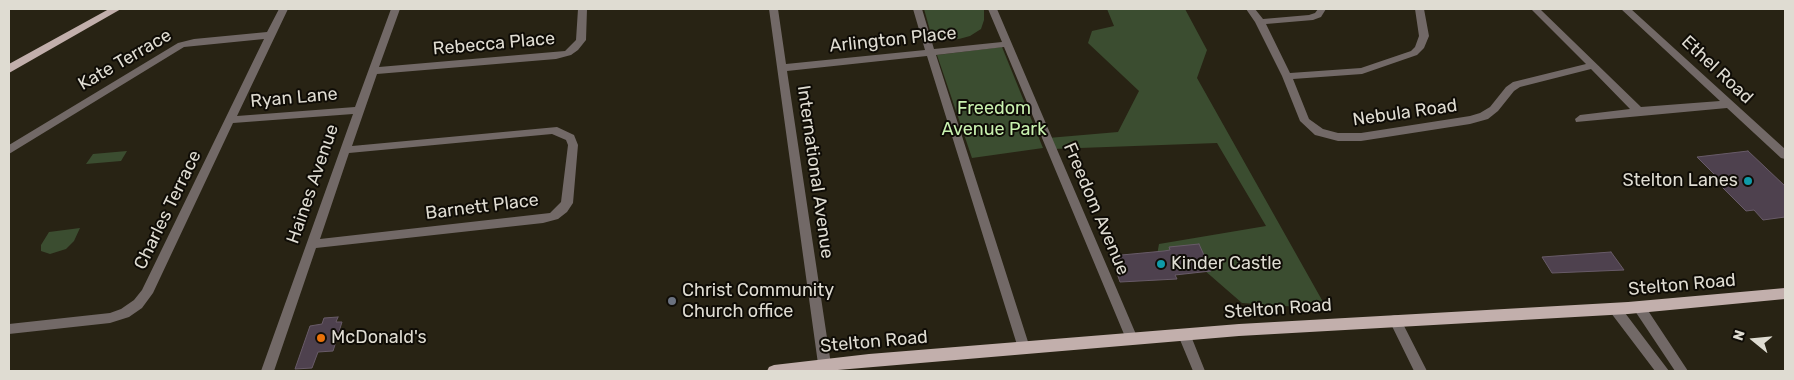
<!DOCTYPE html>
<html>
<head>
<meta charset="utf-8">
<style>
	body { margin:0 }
	#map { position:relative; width:1794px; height:380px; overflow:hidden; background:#282314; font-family:Rubik,sans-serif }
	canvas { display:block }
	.frame { position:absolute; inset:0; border:10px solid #dfdcd2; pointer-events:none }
	.north { position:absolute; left:1729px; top:315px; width:50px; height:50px; -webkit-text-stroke:4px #0f0c06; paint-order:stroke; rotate:287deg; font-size:14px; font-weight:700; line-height:20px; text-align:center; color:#dfdcd2 }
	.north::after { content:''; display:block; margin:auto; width:18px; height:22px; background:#dfdcd2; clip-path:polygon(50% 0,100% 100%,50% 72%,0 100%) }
</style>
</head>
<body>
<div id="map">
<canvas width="1794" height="380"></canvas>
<div class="frame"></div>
<div class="north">N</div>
</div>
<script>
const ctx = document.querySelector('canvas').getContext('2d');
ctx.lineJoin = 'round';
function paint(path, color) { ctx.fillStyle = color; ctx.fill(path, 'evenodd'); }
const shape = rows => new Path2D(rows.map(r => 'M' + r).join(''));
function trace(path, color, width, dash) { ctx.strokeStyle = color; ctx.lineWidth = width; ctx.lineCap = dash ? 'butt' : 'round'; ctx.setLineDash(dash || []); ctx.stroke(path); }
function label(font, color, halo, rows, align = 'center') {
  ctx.font = font + ' Rubik,sans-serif'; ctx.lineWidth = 4; ctx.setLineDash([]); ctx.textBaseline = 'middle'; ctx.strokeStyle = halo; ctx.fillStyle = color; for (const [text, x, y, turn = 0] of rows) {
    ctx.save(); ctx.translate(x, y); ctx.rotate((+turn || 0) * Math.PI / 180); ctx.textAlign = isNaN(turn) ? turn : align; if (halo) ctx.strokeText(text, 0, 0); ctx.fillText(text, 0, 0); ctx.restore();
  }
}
const green = shape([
	[924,9,984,9,984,20,981,29,970,36,959,39,933,41],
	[1107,9,1185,9,1207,50,1197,78,1327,309,1242,303,1196,263,1157,255,1159,244,1266,226,1217,143,1052,149,1048,138,1118,132,1139,91,1088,43,1092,31,1114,26],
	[1002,47,1043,148,972,158,937,55],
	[127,151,121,161,86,164,93,154],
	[80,228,74,241,66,249,50,254,41,251,41,245,49,232]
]);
const building = shape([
	[1748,151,1785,186,1785,217,1763,220,1754,210,1746,211,1711,176,1716,176,1697,157,1748,151],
	[1199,244,1211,271,1175,275,1177,279,1120,282,1111,256,1164,251,1170,250,1169,247,1199,244],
	[1611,252,1624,270,1552,273,1542,257,1611,252],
	[338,317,336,322,342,322,333,351,318,352,312,368,295,369,310,326,322,324,324,318,338,317]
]);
const minor = shape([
	[279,9,288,9,237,116,355,107,391,9,400,9,379,67,565,51,576,40,578,9,587,9,586,40,578,50,571,55,556,59,377,74,352,146,557,127,574,135,578,145,573,203,567,212,558,219,543,223,316,248,274,371,261,371,353,114,233,123,153,293,142,308,129,317,110,323,9,334,9,324,110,313,121,309,134,300,142,290,264,39,184,47,9,154,9,145,178,43,194,39,267,32,279,9],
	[552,134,566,140,568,145,561,202,550,213,320,239,349,153,552,134],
	[769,9,778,9,786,64,925,50,913,9,922,9,934,49,1002,42,988,9,997,9,1138,339,1137,343,1132,344,1127,343,1126,339,1004,47,936,55,1030,348,1029,352,1024,353,1019,352,1018,348,927,56,787,71,832,371,819,371,769,9],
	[1246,9,1255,9,1263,19,1309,15,1315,13,1318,9,1326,9,1321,17,1313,20,1266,24,1290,73,1361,68,1411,51,1415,47,1419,36,1415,9,1424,9,1429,36,1424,48,1417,55,1362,74,1293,79,1309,119,1323,129,1338,133,1361,133,1470,116,1480,113,1490,107,1506,87,1513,82,1586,64,1531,9,1540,9,1641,107,1720,101,1621,9,1631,9,1785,149,1785,159,1781,158,1727,108,1576,122,1575,119,1580,115,1630,109,1591,69,1520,87,1514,91,1498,111,1488,119,1470,124,1361,141,1338,141,1319,136,1315,135,1300,121,1282,76,1255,22,1246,9],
	[1639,302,1643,303,1688,371,1675,371,1635,311,1633,307,1635,303,1639,302],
	[1615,304,1619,305,1669,371,1655,371,1611,313,1609,309,1611,305,1615,304],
	[1395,315,1399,316,1427,371,1414,371,1389,320,1391,316,1395,315],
	[1184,330,1189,331,1205,371,1193,371,1178,335,1179,331,1184,330]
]);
const major = shape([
	[109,9,121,9,9,73,9,64,109,9],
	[1785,288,1785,299,1628,314,1239,336,826,371,767,371,769,367,774,365,869,354,1239,324,1628,302,1785,288]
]);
const markers = [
	[1748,181,5,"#0f9aa8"],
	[1161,264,5,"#0f9aa8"],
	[672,301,5,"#6b7280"],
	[321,338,5,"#e8710a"]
];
const streetNames = [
	["Arlington Place",893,40,-6],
	["Rebecca Place",494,44,-5],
	["Kate Terrace",125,60,-30],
	["Ethel Road",1717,70,43],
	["Ryan Lane",294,98,-5],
	["Nebula Road",1405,113,-8],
	["International Avenue",815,172,82],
	["Haines Avenue",313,184,-71],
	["Barnett Place",482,207,-7],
	["Freedom Avenue",1096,209,67],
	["Charles Terrace",168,210,-64],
	["Stelton Road",1682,285,-5],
	["Stelton Road",1278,309,-4],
	["Stelton Road",874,342,-5]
];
const parkNames = [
	["Freedom",994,109],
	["Avenue Park",994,130]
];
const poiNames = [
	["Stelton Lanes",1738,181,"right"],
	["Kinder Castle",1171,264],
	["Christ Community",682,291],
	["Church office",682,312],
	["McDonald's",331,338]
];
paint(green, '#3b4d30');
paint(building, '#4e414e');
trace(building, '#685b68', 1);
paint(minor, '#726967');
paint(major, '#c2afac');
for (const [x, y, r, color] of markers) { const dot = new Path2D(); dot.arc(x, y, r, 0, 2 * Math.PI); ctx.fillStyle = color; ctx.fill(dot); trace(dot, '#0f0c06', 2); }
label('18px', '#dfdcd2', '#0f0c06', streetNames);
label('18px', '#c8f1af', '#0f0c06', parkNames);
label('18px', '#dfdcd2', '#0f0c06', poiNames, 'left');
</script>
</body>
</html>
